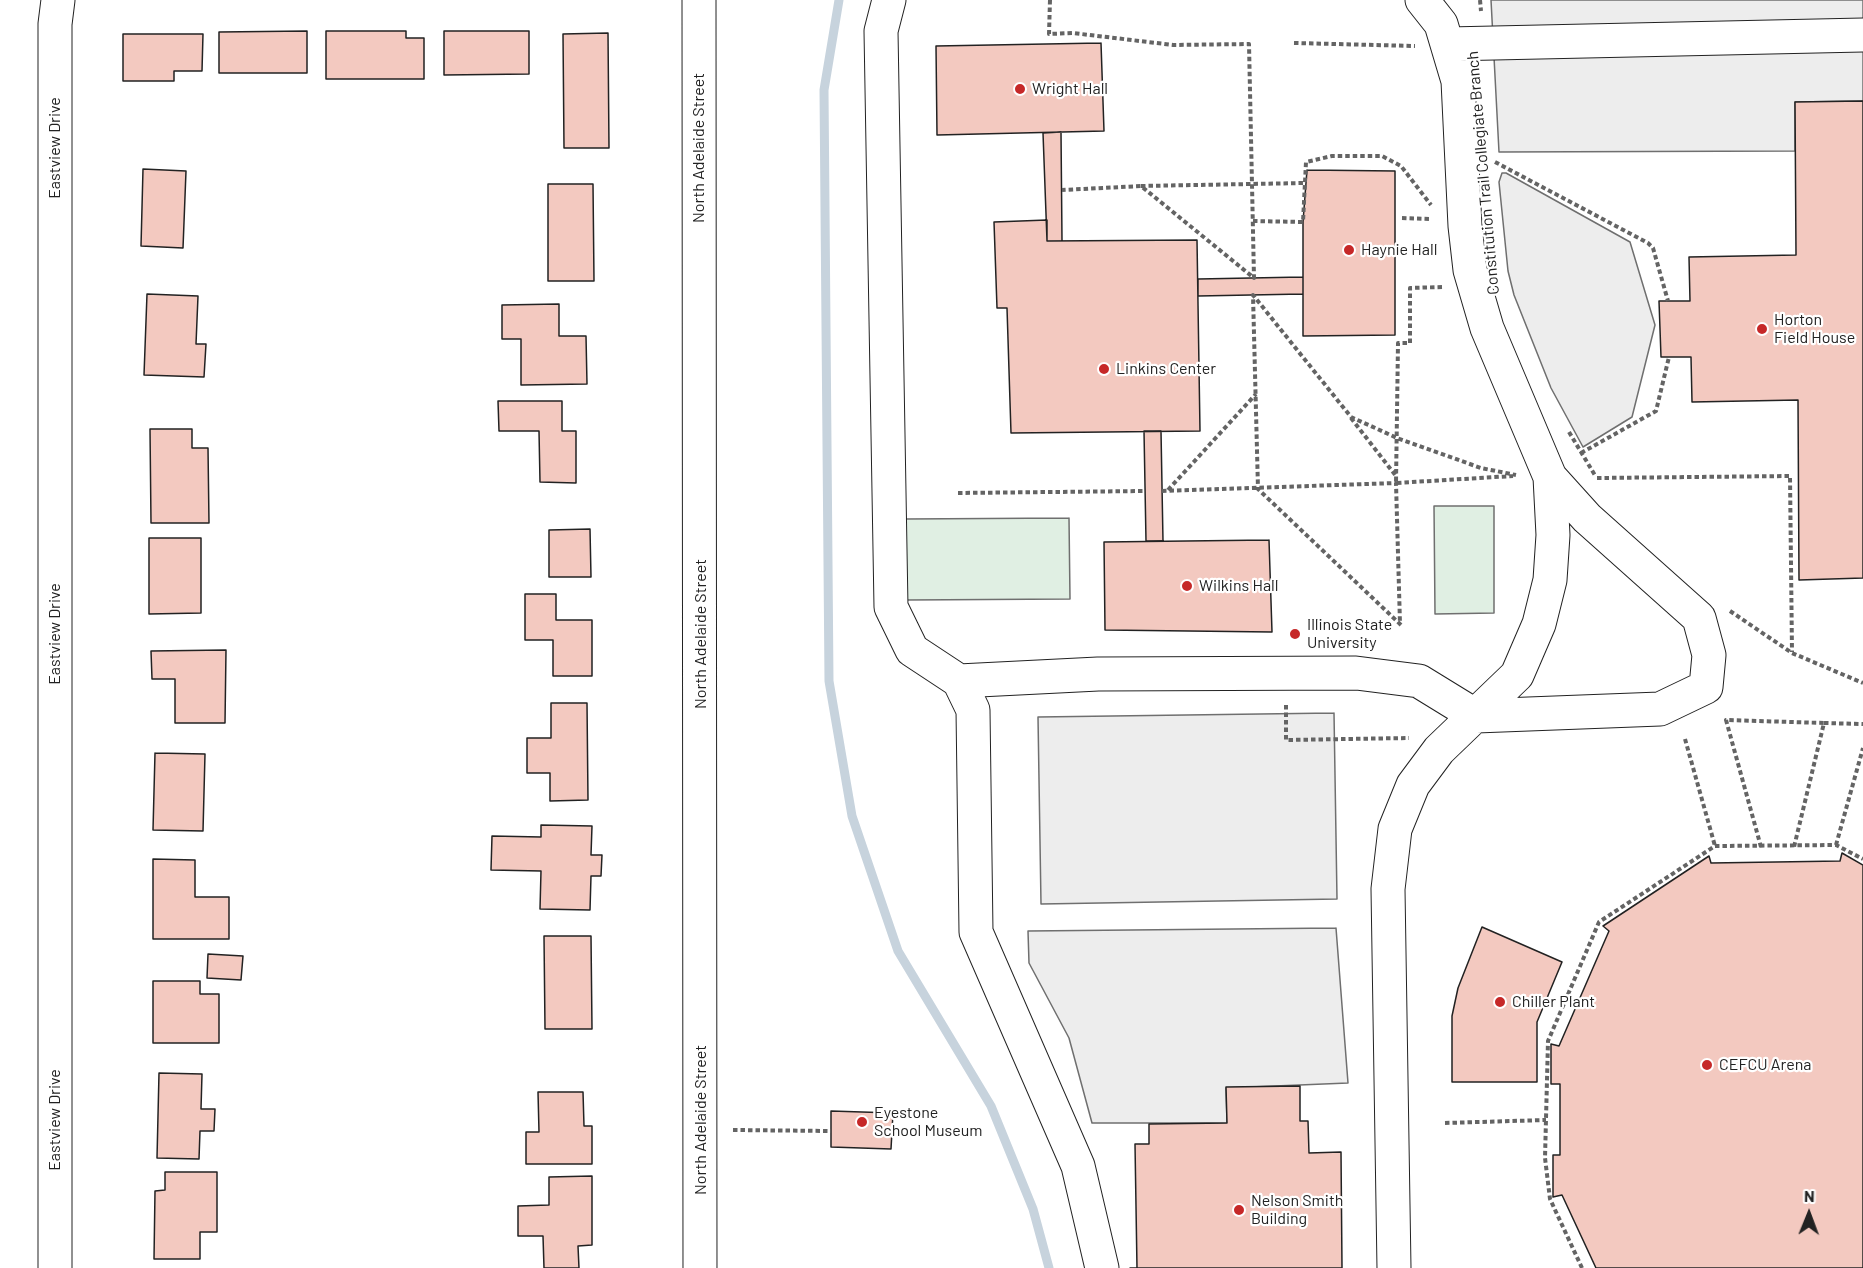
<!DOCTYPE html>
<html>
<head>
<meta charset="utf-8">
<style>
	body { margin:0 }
	#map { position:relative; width:1863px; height:1268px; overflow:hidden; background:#fff; font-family:Barlow,sans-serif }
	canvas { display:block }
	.north { position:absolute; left:1779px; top:1184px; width:60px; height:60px; -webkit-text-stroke:4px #fff; paint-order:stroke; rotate:1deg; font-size:16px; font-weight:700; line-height:24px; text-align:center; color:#222 }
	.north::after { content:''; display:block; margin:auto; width:21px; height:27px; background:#222; clip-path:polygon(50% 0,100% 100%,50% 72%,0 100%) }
</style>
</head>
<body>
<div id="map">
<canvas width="1863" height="1268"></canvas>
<div class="north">N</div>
</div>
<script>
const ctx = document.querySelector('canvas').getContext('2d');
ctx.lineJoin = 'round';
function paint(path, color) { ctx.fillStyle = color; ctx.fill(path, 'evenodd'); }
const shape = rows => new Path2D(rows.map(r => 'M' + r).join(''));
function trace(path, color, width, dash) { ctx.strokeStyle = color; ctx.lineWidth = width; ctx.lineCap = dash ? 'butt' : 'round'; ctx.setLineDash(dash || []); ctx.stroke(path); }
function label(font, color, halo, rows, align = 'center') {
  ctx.font = font + ' Barlow,sans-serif'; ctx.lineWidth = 4.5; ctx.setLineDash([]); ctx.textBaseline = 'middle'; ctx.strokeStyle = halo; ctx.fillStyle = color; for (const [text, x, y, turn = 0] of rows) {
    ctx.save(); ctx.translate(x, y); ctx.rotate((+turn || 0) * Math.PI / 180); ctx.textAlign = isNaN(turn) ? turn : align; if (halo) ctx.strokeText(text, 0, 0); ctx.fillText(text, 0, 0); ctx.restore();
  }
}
const green = shape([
	[1434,506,1494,506,1494,613,1435,614,1434,506],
	[1069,518,1070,599,906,600,905,519,1069,518]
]);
const parking = shape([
	[1491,0,1863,0,1863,101,1795,102,1795,151,1499,152,1491,0],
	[1502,173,1506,173,1630,242,1655,325,1632,417,1583,447,1551,388,1514,295,1508,271,1499,182,1502,173],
	[1334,713,1337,899,1041,904,1038,717,1334,713],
	[1336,928,1348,1083,1226,1088,1227,1123,1092,1123,1069,1038,1029,963,1028,931,1336,928]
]);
const stream = shape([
	[839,0,824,90,829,681,852,816,898,951,991,1106,1033,1209,1049,1268]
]);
const building = shape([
	[307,31,307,73,219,73,219,32,307,31],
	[326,31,406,31,406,38,424,38,424,79,326,79,326,31],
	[444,31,529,31,529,74,444,75,444,31],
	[608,33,609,148,564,148,563,34,608,33],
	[123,34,203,34,202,71,174,71,174,81,123,81,123,34],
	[1101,43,1104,131,937,135,936,46,1101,43],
	[1863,101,1863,578,1799,580,1798,400,1692,402,1691,357,1661,357,1659,301,1690,301,1689,257,1796,255,1795,102,1863,101],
	[1061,132,1062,241,1047,241,1043,133,1061,132],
	[143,169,186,171,183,248,141,246,143,169],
	[1307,170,1395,171,1395,335,1303,336,1303,222,1307,170],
	[548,184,593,184,594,281,548,281,548,184],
	[1047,220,1047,241,1197,240,1200,431,1011,433,1007,308,997,308,994,222,1047,220],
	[1303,277,1303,294,1198,296,1198,279,1303,277],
	[147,294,198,296,196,344,206,344,204,377,144,375,147,294],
	[559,304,559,336,586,336,587,384,521,385,521,339,502,339,502,305,559,304],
	[498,401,562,401,562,431,576,431,576,483,540,482,539,431,499,431,498,401],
	[150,429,192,429,192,448,208,448,209,523,151,523,150,429],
	[1144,431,1161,431,1163,541,1146,541,1144,431],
	[590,529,591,577,549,577,549,530,590,529],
	[149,538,201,538,201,613,149,614,149,538],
	[1269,540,1272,632,1105,630,1104,542,1269,540],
	[525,594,556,594,556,620,592,620,592,676,553,676,553,640,525,640,525,594],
	[226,650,225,723,175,723,175,679,152,679,151,651,226,650],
	[551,703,587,703,588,800,550,801,550,773,527,773,527,738,551,738,551,703],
	[155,753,205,754,203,831,153,830,155,753],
	[541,825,592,826,591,855,602,855,601,876,591,876,590,910,540,909,541,871,491,870,492,836,541,837,541,825],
	[1842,853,1863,865,1863,1268,1596,1268,1562,1195,1553,1197,1553,1155,1560,1155,1560,1084,1551,1084,1551,1044,1559,1046,1609,931,1603,926,1709,856,1711,863,1840,861,1842,853],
	[153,859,195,860,195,897,229,897,229,939,153,939,153,859],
	[1482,927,1562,962,1537,1022,1537,1082,1452,1082,1452,1016,1458,988,1482,927],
	[544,936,591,936,592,1029,545,1029,544,936],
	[208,954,243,956,241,980,207,978,208,954],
	[153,981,200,981,200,994,219,994,219,1043,153,1043,153,981],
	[159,1073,202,1074,201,1109,215,1109,214,1131,200,1131,199,1159,157,1158,159,1073],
	[1300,1086,1300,1121,1308,1121,1309,1153,1341,1152,1342,1268,1130,1268,1137,1268,1135,1144,1149,1144,1149,1124,1227,1123,1226,1087,1300,1086],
	[538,1092,583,1092,584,1126,592,1126,592,1164,526,1164,526,1132,539,1132,538,1092],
	[831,1111,893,1113,891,1149,831,1147,831,1111],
	[165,1172,217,1172,217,1232,200,1232,200,1259,154,1259,155,1191,165,1190,165,1172],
	[592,1176,592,1245,578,1246,579,1268,544,1268,543,1236,518,1236,518,1206,549,1205,549,1177,592,1176]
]);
const path = shape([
	[1050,0,1049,34,1073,33,1173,45,1249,44,1254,278,1141,186,1062,190],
	[1480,0,1481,11],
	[1294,43,1415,46],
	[1495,162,1648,243,1653,248,1668,301],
	[1141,186,1305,183],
	[1402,218,1432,219],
	[1253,221,1303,222,1306,162,1332,156,1382,156,1401,166,1431,205],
	[1442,287,1410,288,1410,343,1398,343,1396,483,1513,476],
	[1351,418,1396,476],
	[1569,432,1596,477],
	[1581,453,1656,411,1669,357],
	[1597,478,1790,476,1792,652],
	[1168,490,1256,394],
	[1162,491,1396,483,1400,624],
	[958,493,1145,491],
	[1730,611,1792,653,1863,683],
	[1401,625,1258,489,1253,295,1351,417,1397,438,1481,468,1516,475],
	[1286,705,1286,740,1409,738],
	[1824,723,1863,724],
	[1685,739,1715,846],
	[1836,845,1863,748],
	[1761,847,1726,720,1824,723,1794,847],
	[1445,1123,1546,1120],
	[733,1130,831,1131],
	[1582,1268,1550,1199,1545,1158,1548,1041,1599,922,1715,846,1836,845,1863,859]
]);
const minor = shape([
	[699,0,700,1268],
	[889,0,881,31,891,607,912,650,959,681,973,710,976,932,1078,1166,1102,1268],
	[1448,44,1863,35],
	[959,681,1098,674,1356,673,1419,681,1476,716,1660,709,1706,687,1709,655,1699,618,1587,518,1550,477],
	[55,1268,55,24,58,0],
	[1394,1268,1388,889,1395,829,1413,785,1439,750,1517,675,1539,624,1550,580,1553,535,1550,477,1487,328,1470,270,1465,226,1458,81,1441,24,1422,0]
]);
const markers = [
	[1020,89,6,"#c62828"],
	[1349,250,6,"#c62828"],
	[1762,329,6,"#c62828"],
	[1104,369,6,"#c62828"],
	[1187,586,6,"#c62828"],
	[1295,634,6,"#c62828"],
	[1500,1002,6,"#c62828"],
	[1707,1065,6,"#c62828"],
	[862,1122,6,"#c62828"],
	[1239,1210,6,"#c62828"]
];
const poiNames = [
	["Wright Hall",1032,89],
	["Haynie Hall",1361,250],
	["Horton",1774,320],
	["Field House",1774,338],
	["Linkins Center",1116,369],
	["Wilkins Hall",1199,586],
	["Illinois State",1307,625],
	["University",1307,643],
	["Chiller Plant",1512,1002],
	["CEFCU Arena",1719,1065],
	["Eyestone",874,1113],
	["School Museum",874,1131],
	["Nelson Smith",1251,1201],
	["Building",1251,1219]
];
const streetNames = [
	["Eastview Drive",55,148,-90],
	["North Adelaide Street",699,148,-90],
	["Constitution Trail Collegiate Branch",1483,173,-95],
	["Eastview Drive",55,634,-90],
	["North Adelaide Street",701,634,-90],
	["Eastview Drive",55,1120,-90],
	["North Adelaide Street",701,1120,-90]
];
paint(green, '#e0efe3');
trace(green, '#6f6f6f', 1.5);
paint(parking, '#ededed');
trace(parking, '#6f6f6f', 1.5);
trace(stream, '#c7d3dd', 9);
paint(building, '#f3c9c0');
trace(building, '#222', 1.5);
trace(minor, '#222', 35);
trace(path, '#646464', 4, [4.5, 3]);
trace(minor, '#fff', 33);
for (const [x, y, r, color] of markers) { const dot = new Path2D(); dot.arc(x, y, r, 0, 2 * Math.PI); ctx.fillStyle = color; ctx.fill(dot); trace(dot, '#fff', 2); }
label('16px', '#222', '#fff', poiNames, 'left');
label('16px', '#222', '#fff', streetNames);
</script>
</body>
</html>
